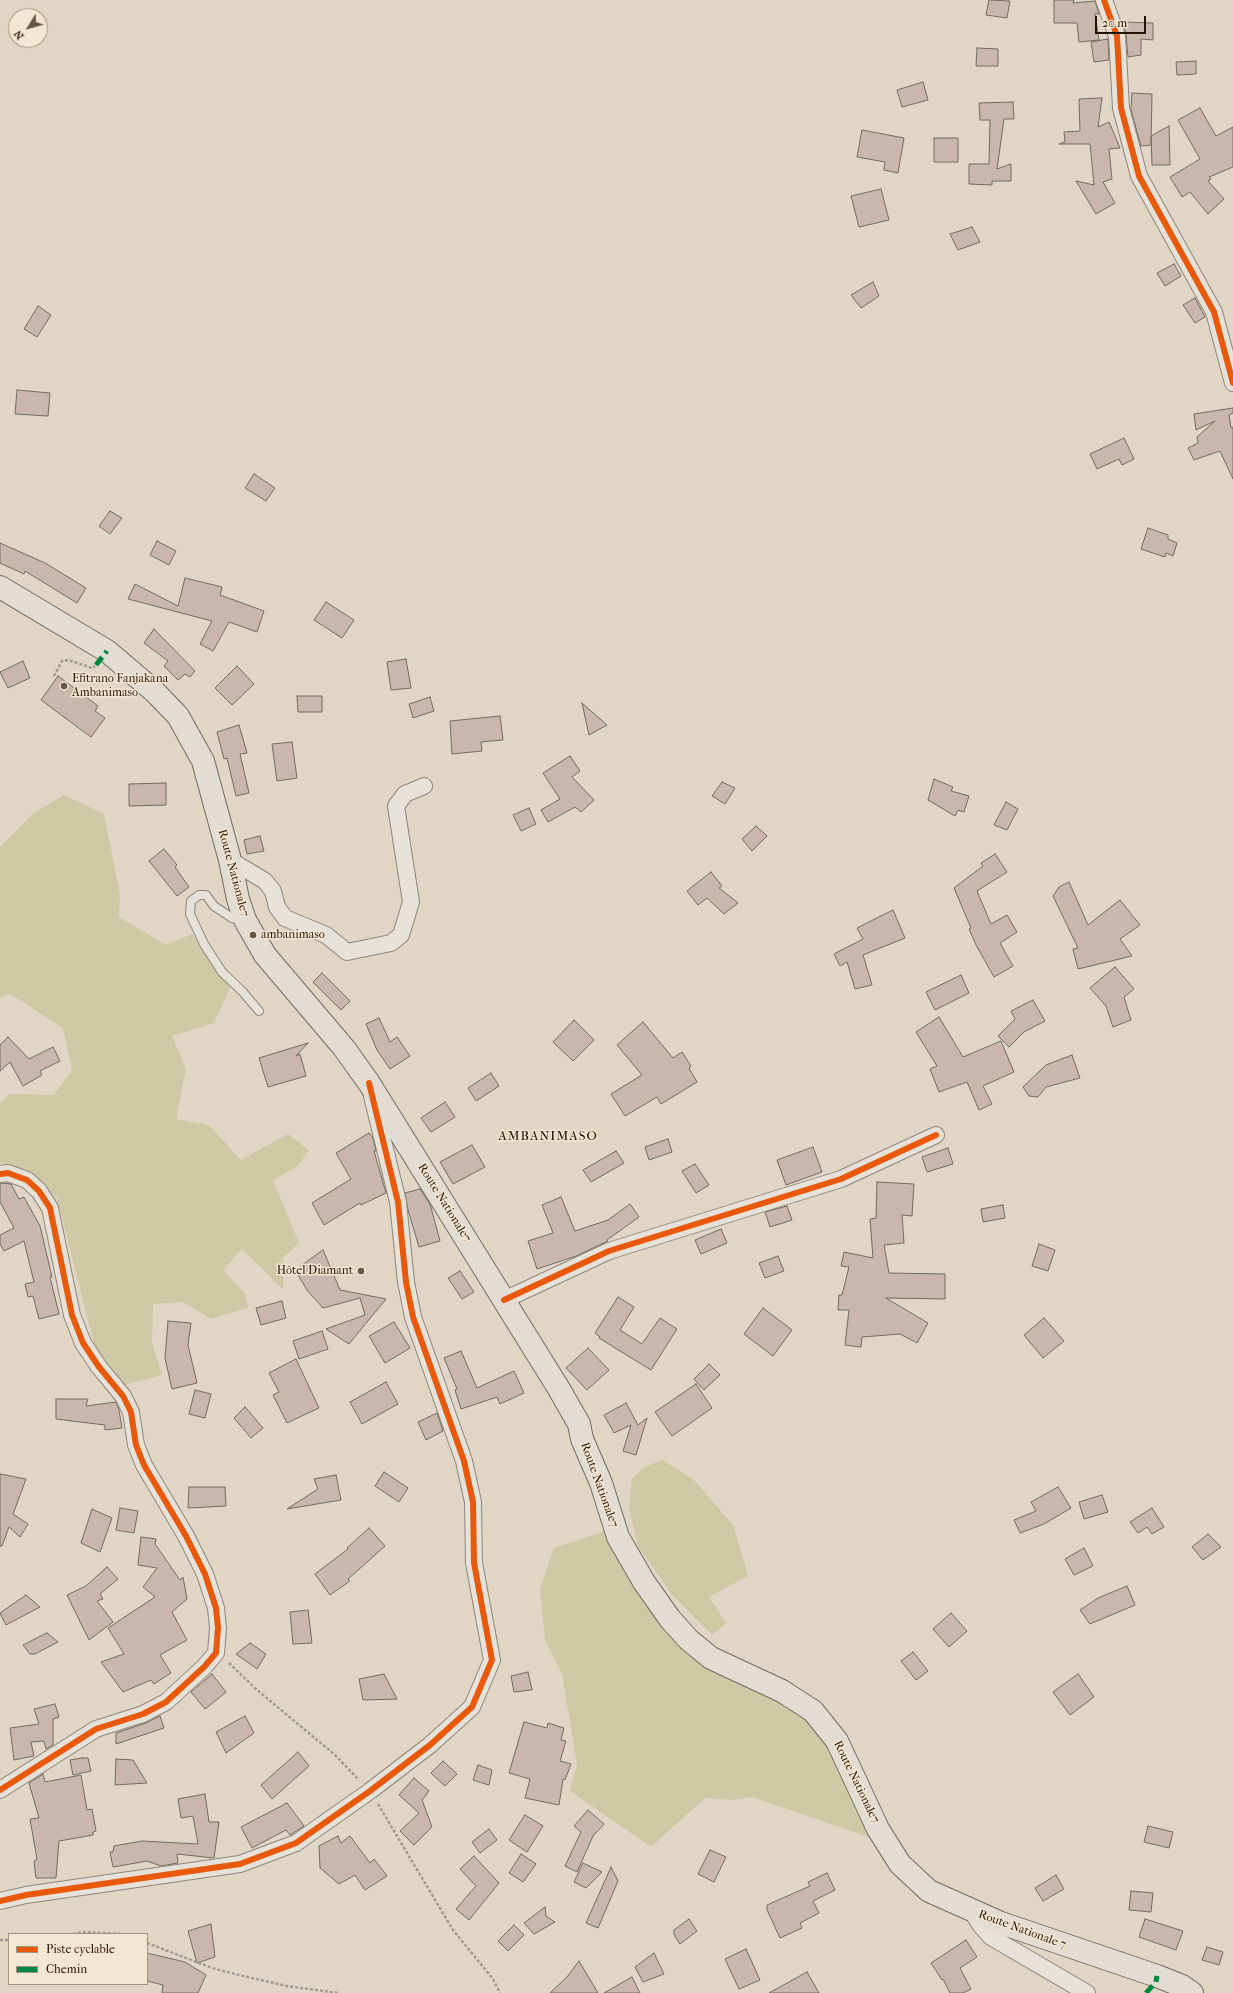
<!DOCTYPE html>
<html>
<head>
<meta charset="utf-8">
<style>
	body { margin:0 }
	#map { position:relative; width:1233px; height:1993px; overflow:hidden; background:#e1d6c5; font-family:"IM FELL French Canon",serif }
	canvas { display:block }
	.legend { position:absolute; left:8px; top:1933px; width:140px; height:52px; box-sizing:border-box; background:#f3e6d2; border:1px solid #a0927e; margin:0; padding:5px 7px; list-style:none; font-size:12px; color:#241300 }
	.legend li { display:flex; align-items:center; gap:8px; height:20px }
	.legend b { width:20px; border:1px solid #a0927e }
	.north { position:absolute; left:8px; top:8px; width:40px; height:40px; box-sizing:border-box; background:#f3e6d2; border:1px solid #a0927e; border-radius:50%; rotate:233deg; font-size:11px; font-weight:700; line-height:16px; text-align:center; color:#241300 }
	.north::after { content:''; display:block; margin:auto; width:14px; height:18px; background:#665745; clip-path:polygon(50% 0,100% 100%,50% 72%,0 100%) }
	.scale { position:absolute; left:1095px; top:16px; width:51px; height:18px; box-sizing:border-box; border:2px solid #241300; border-top:0; padding-left:5px; font-size:12px; line-height:14px; white-space:nowrap; color:#241300; -webkit-text-stroke:3px #f3e6d2; paint-order:stroke }
</style>
</head>
<body>
<div id="map">
<canvas width="1233" height="1993"></canvas>
<ul class="legend">
<li><b style="height:5px;background:#e8590c"></b>Piste cyclable</li>
<li><b style="height:5px;background:#00873e"></b>Chemin</li>
</ul>
<div class="north">N</div>
<div class="scale">20 m</div>
</div>
<script>
const ctx = document.querySelector('canvas').getContext('2d');
ctx.lineJoin = 'round';
function paint(path, color) { ctx.fillStyle = color; ctx.fill(path, 'evenodd'); }
const shape = rows => new Path2D(rows.map(r => 'M' + r).join(''));
function trace(path, color, width, dash) { ctx.strokeStyle = color; ctx.lineWidth = width; ctx.lineCap = dash ? 'butt' : 'round'; ctx.setLineDash(dash || []); ctx.stroke(path); }
function label(font, color, halo, rows, align = 'center') {
  ctx.font = font + ' "IM FELL French Canon",serif'; ctx.lineWidth = 3; ctx.setLineDash([]); ctx.textBaseline = 'middle'; ctx.strokeStyle = halo; ctx.fillStyle = color; for (const [text, x, y, turn = 0] of rows) {
    ctx.save(); ctx.translate(x, y); ctx.rotate((+turn || 0) * Math.PI / 180); ctx.textAlign = isNaN(turn) ? turn : align; if (halo) ctx.strokeText(text, 0, 0); ctx.fillText(text, 0, 0); ctx.restore();
  }
}
const green = shape([
	[64,795,104,814,120,894,119,917,166,945,192,934,230,988,214,1023,172,1036,186,1069,176,1119,209,1125,241,1160,288,1134,309,1150,298,1166,273,1180,299,1243,283,1258,283,1289,242,1249,223,1270,245,1293,248,1308,211,1319,183,1302,153,1304,152,1342,162,1375,124,1385,94,1344,57,1198,36,1179,0,1162,0,1103,10,1094,54,1095,72,1070,63,1028,10,994,0,998,0,847,32,814],
	[663,1460,694,1480,733,1525,748,1576,709,1597,726,1623,712,1635,672,1595,638,1546,629,1509,632,1479,644,1467],
	[608,1530,652,1609,821,1721,874,1839,752,1797,732,1800,705,1798,651,1847,570,1791,577,1764,562,1674,545,1640,540,1589,554,1548]
]);
const building = shape([
	[989,0,1010,1,1007,18,986,15,989,0],
	[1054,0,1074,0,1073,3,1095,1,1099,14,1095,14,1099,40,1079,42,1077,23,1054,23,1054,0],
	[1123,22,1153,23,1153,40,1141,39,1141,55,1128,57,1126,35,1123,22],
	[1108,39,1109,60,1094,62,1091,42,1108,39],
	[977,48,998,49,998,66,976,66,977,48],
	[1196,61,1196,74,1177,75,1176,62,1196,61],
	[923,82,928,100,902,107,897,90,923,82],
	[1132,93,1152,94,1151,145,1141,146,1131,110,1132,93],
	[1102,98,1098,127,1109,122,1120,148,1109,149,1112,179,1103,182,1115,203,1096,214,1076,181,1094,185,1090,144,1059,144,1065,142,1064,132,1080,131,1079,99,1102,98],
	[1013,102,1014,119,1004,119,997,169,1011,164,1011,181,992,181,992,185,969,184,969,164,989,164,990,120,980,120,979,103,1013,102],
	[1200,108,1216,136,1233,127,1233,167,1209,177,1211,179,1208,181,1224,199,1208,214,1190,192,1182,197,1170,177,1200,159,1178,120,1200,108],
	[1169,126,1170,165,1152,165,1151,136,1169,126],
	[862,130,904,138,898,173,884,170,885,162,857,157,862,130],
	[934,138,958,138,958,162,934,162,934,138],
	[881,189,889,220,859,227,851,196,881,189],
	[972,227,980,242,958,250,950,234,972,227],
	[1174,264,1181,276,1165,286,1157,273,1174,264],
	[873,282,879,296,861,308,851,295,873,282],
	[1195,298,1205,317,1195,323,1183,305,1195,298],
	[38,306,51,315,37,337,24,329,38,306],
	[17,390,50,393,48,416,15,414,17,390],
	[1233,408,1233,413,1229,415,1231,428,1233,427,1233,479,1220,451,1194,460,1188,448,1198,443,1197,437,1215,421,1196,430,1194,414,1233,408],
	[1124,438,1134,459,1122,465,1119,459,1097,469,1090,454,1124,438],
	[254,474,275,488,266,501,245,488,254,474],
	[110,511,122,518,110,534,99,526,110,511],
	[1148,528,1168,535,1168,539,1177,543,1173,556,1166,553,1165,557,1141,549,1148,528],
	[157,541,176,551,169,565,150,555,157,541],
	[0,543,45,563,86,588,77,603,25,571,24,574,0,563,0,543],
	[185,578,222,587,220,595,264,611,257,632,229,622,213,651,200,644,212,621,128,599,135,584,178,606,185,578],
	[326,602,354,620,342,638,314,620,326,602],
	[154,629,195,671,190,677,185,674,178,680,164,666,168,661,144,643,154,629],
	[406,659,411,688,391,690,387,662,406,659],
	[23,661,30,678,8,688,0,672,23,661],
	[237,666,254,684,232,705,215,688,237,666],
	[58,676,98,706,95,711,105,718,91,737,41,700,58,676],
	[297,696,322,696,322,712,298,712,297,696],
	[430,697,434,711,413,718,409,704,430,697],
	[582,703,607,725,589,735,582,703],
	[500,716,503,740,481,742,482,751,452,754,450,721,500,716],
	[239,725,247,753,240,754,249,793,236,796,227,758,224,759,217,732,239,725],
	[292,742,297,778,277,781,272,744,292,742],
	[570,756,580,771,572,777,594,800,581,812,575,807,548,822,541,810,560,799,543,773,570,756],
	[934,779,953,787,951,791,969,796,964,812,958,810,955,816,928,800,934,779],
	[722,782,735,788,725,804,712,796,722,782],
	[166,783,166,805,129,806,129,784,166,783],
	[1006,802,1018,809,1007,830,994,825,1006,802],
	[529,808,536,824,521,831,513,815,529,808],
	[756,826,767,836,752,851,742,839,756,826],
	[260,836,264,851,247,854,244,840,260,836],
	[164,849,177,865,175,867,189,887,177,896,149,861,164,849],
	[995,854,1007,872,977,891,991,924,1007,915,1017,932,1000,943,1013,966,994,977,976,945,969,929,971,928,954,888,983,866,981,863,995,854],
	[711,872,722,886,719,888,738,903,724,914,707,898,698,905,687,891,711,872],
	[1069,882,1088,925,1120,900,1140,925,1120,939,1132,956,1078,969,1073,949,1078,948,1053,896,1059,887,1069,882],
	[893,910,905,938,863,955,872,985,855,989,847,962,840,966,834,954,863,939,857,928,893,910],
	[1115,967,1134,989,1124,997,1131,1020,1113,1027,1106,1006,1090,988,1115,967],
	[322,973,350,1001,341,1010,313,982,322,973],
	[961,975,969,993,935,1010,926,992,961,975],
	[1033,1000,1045,1021,1024,1032,1009,1047,998,1036,1015,1019,1011,1011,1033,1000],
	[939,1017,963,1057,1001,1041,1014,1072,983,1086,992,1104,979,1110,967,1082,939,1092,930,1069,937,1066,916,1032,939,1017],
	[379,1018,390,1042,397,1037,410,1056,390,1069,377,1050,366,1024,379,1018],
	[574,1020,594,1040,573,1061,553,1042,574,1020],
	[643,1022,673,1058,682,1052,691,1066,689,1068,697,1082,661,1104,657,1097,625,1116,611,1094,642,1075,617,1045,643,1022],
	[8,1037,29,1059,53,1047,60,1061,40,1071,42,1075,23,1086,10,1062,0,1071,0,1045,8,1037],
	[308,1043,296,1056,300,1054,306,1076,268,1087,259,1058,308,1043],
	[1072,1055,1080,1078,1046,1087,1038,1097,1029,1096,1023,1087,1046,1065,1072,1055],
	[491,1073,499,1086,476,1101,468,1088,491,1073],
	[445,1102,455,1117,431,1132,421,1118,445,1102],
	[369,1133,373,1138,376,1151,374,1151,386,1193,361,1205,360,1203,324,1225,312,1203,351,1179,336,1153,369,1133],
	[668,1139,672,1152,649,1160,645,1147,668,1139],
	[472,1145,485,1167,453,1184,440,1162,472,1145],
	[813,1147,822,1172,786,1185,777,1160,813,1147],
	[948,1148,953,1164,927,1172,922,1157,948,1148],
	[616,1151,624,1163,591,1182,583,1170,616,1151],
	[695,1164,709,1185,696,1193,682,1171,695,1164],
	[877,1182,914,1184,912,1216,902,1215,904,1243,884,1245,889,1273,945,1274,945,1299,886,1298,928,1323,917,1343,900,1334,862,1337,861,1347,845,1345,849,1310,838,1310,839,1295,842,1295,849,1267,841,1266,844,1252,873,1258,870,1219,876,1218,877,1182],
	[0,1183,11,1184,19,1199,24,1197,40,1226,52,1277,50,1277,59,1314,39,1319,33,1296,28,1297,25,1284,34,1282,24,1241,4,1251,0,1244,0,1235,14,1228,0,1202,0,1183],
	[420,1189,430,1204,440,1241,419,1247,408,1210,405,1193,420,1189],
	[561,1197,575,1231,608,1220,630,1204,639,1217,607,1240,608,1241,576,1256,537,1269,528,1241,553,1233,542,1205,561,1197],
	[1003,1205,1005,1218,983,1222,981,1209,1003,1205],
	[787,1206,792,1220,770,1227,765,1212,787,1206],
	[721,1229,727,1243,701,1254,695,1240,721,1229],
	[1039,1244,1055,1250,1048,1271,1032,1266,1039,1244],
	[323,1250,340,1290,386,1299,349,1344,326,1329,365,1315,360,1298,323,1308,307,1290,295,1270,323,1250],
	[778,1256,784,1271,765,1278,759,1263,778,1256],
	[460,1271,474,1292,462,1299,448,1278,460,1271],
	[618,1297,634,1307,620,1330,642,1344,660,1318,677,1329,651,1370,599,1338,600,1337,595,1333,618,1297],
	[282,1301,286,1318,261,1325,256,1308,282,1301],
	[763,1308,792,1330,773,1356,744,1334,763,1308],
	[1044,1318,1064,1341,1043,1358,1024,1335,1044,1318],
	[168,1321,191,1323,188,1345,197,1383,172,1389,165,1358,168,1321],
	[394,1322,410,1348,385,1363,369,1336,394,1322],
	[322,1331,328,1349,299,1359,293,1341,322,1331],
	[588,1348,609,1370,587,1390,566,1368,588,1348],
	[461,1351,477,1388,514,1371,524,1393,500,1404,497,1397,461,1409,455,1390,457,1389,444,1358,461,1351],
	[296,1359,319,1408,287,1423,273,1395,279,1392,269,1373,296,1359],
	[709,1364,720,1375,704,1390,694,1379,709,1364],
	[386,1382,398,1404,362,1424,350,1402,386,1382],
	[696,1384,712,1408,672,1436,655,1412,696,1384],
	[195,1390,211,1394,205,1418,189,1414,195,1390],
	[56,1399,88,1399,86,1406,116,1402,119,1410,122,1428,105,1430,105,1425,56,1419,56,1399],
	[626,1403,638,1425,647,1418,636,1455,623,1451,631,1425,614,1433,604,1415,626,1403],
	[245,1407,263,1428,251,1438,234,1418,245,1407],
	[437,1413,443,1431,426,1440,418,1422,437,1413],
	[384,1472,408,1488,399,1502,375,1486,384,1472],
	[0,1474,26,1479,13,1514,28,1524,20,1537,9,1527,2,1546,0,1546,0,1474],
	[336,1475,341,1500,287,1509,318,1489,314,1479,336,1475],
	[189,1487,225,1487,226,1506,188,1508,189,1487],
	[1058,1487,1071,1508,1044,1524,1020,1533,1014,1520,1036,1511,1031,1502,1058,1487],
	[1102,1495,1108,1512,1084,1519,1079,1502,1102,1495],
	[120,1508,138,1511,134,1533,116,1530,120,1508],
	[1152,1508,1164,1527,1152,1534,1147,1527,1138,1533,1130,1522,1152,1508],
	[92,1509,112,1518,100,1552,81,1543,92,1509],
	[369,1528,385,1546,348,1579,350,1581,330,1595,315,1574,348,1549,347,1548,369,1528],
	[1208,1534,1221,1547,1203,1560,1192,1547,1208,1534],
	[141,1537,156,1539,155,1544,180,1580,183,1577,187,1599,172,1612,187,1640,160,1655,171,1673,154,1684,151,1680,123,1692,101,1662,124,1654,108,1628,155,1597,143,1587,157,1568,138,1565,141,1537],
	[1084,1548,1093,1566,1074,1575,1065,1559,1084,1548],
	[107,1567,118,1579,100,1594,103,1599,97,1601,113,1622,89,1640,67,1595,86,1586,107,1567],
	[1127,1586,1135,1605,1090,1624,1080,1610,1098,1598,1127,1586],
	[26,1595,40,1607,6,1625,0,1613,26,1595],
	[308,1610,312,1643,293,1644,290,1612,308,1610],
	[951,1613,967,1631,949,1647,933,1629,951,1613],
	[47,1633,58,1642,35,1654,30,1654,23,1645,47,1633],
	[250,1643,266,1654,257,1669,236,1654,250,1643],
	[913,1652,928,1671,916,1680,901,1661,913,1652],
	[528,1672,532,1690,514,1692,511,1676,528,1672],
	[212,1674,226,1692,205,1709,191,1692,212,1674],
	[384,1674,397,1699,363,1700,359,1679,384,1674],
	[1078,1674,1094,1697,1070,1715,1053,1692,1078,1674],
	[55,1704,59,1717,53,1719,53,1745,46,1749,44,1741,31,1742,34,1756,14,1760,10,1728,39,1724,34,1709,55,1704],
	[160,1716,164,1728,116,1744,116,1733,146,1723,160,1716],
	[245,1716,254,1733,226,1753,216,1732,245,1716],
	[524,1722,547,1728,548,1723,564,1728,561,1740,566,1741,560,1761,571,1764,565,1780,563,1779,559,1805,525,1798,530,1779,509,1773,524,1722],
	[298,1752,309,1766,272,1799,261,1785,298,1752],
	[82,1758,88,1758,91,1771,73,1775,70,1760,82,1758],
	[116,1759,133,1760,147,1783,115,1785,116,1759],
	[443,1761,457,1774,445,1786,431,1773,443,1761],
	[478,1765,492,1770,489,1785,473,1780,478,1765],
	[43,1774,45,1782,81,1775,87,1810,92,1809,96,1831,93,1832,93,1835,59,1841,56,1878,36,1878,34,1861,37,1859,30,1819,39,1818,29,1783,43,1774],
	[414,1778,429,1791,422,1800,432,1827,414,1845,400,1831,419,1813,399,1795,414,1778],
	[205,1794,209,1822,219,1822,214,1858,177,1854,178,1863,161,1866,147,1861,113,1867,110,1852,113,1852,114,1846,142,1841,198,1844,193,1816,181,1818,178,1799,205,1794],
	[287,1803,304,1826,290,1835,286,1830,252,1848,241,1827,287,1803],
	[588,1810,604,1824,593,1836,577,1872,565,1866,581,1832,574,1826,588,1810],
	[525,1815,543,1826,527,1852,509,1840,525,1815],
	[1148,1826,1173,1832,1169,1848,1144,1842,1148,1826],
	[489,1829,497,1840,480,1853,472,1842,489,1829],
	[338,1836,341,1843,350,1836,370,1863,374,1859,387,1876,365,1890,355,1875,339,1884,320,1868,319,1846,338,1836],
	[710,1850,726,1857,714,1882,698,1874,710,1850],
	[521,1854,536,1864,523,1882,509,1873,521,1854],
	[474,1856,499,1883,469,1920,456,1909,476,1886,460,1869,474,1856],
	[583,1863,602,1872,586,1888,574,1882,583,1863],
	[611,1867,618,1881,598,1928,586,1923,611,1867],
	[827,1873,835,1890,813,1901,819,1913,800,1923,802,1928,780,1938,767,1910,767,1905,810,1886,808,1882,827,1873],
	[1056,1875,1064,1889,1043,1901,1035,1888,1056,1875],
	[1131,1891,1153,1893,1151,1912,1129,1910,1131,1891],
	[545,1907,546,1916,555,1922,534,1934,524,1923,545,1907],
	[689,1919,697,1931,680,1944,674,1935,674,1930,689,1919],
	[1145,1919,1183,1931,1176,1950,1139,1937,1145,1919],
	[211,1924,215,1957,197,1963,188,1931,211,1924],
	[514,1925,524,1935,508,1951,498,1941,514,1925],
	[966,1940,977,1957,960,1968,971,1989,963,1993,950,1993,943,1979,942,1980,931,1963,966,1940],
	[1207,1947,1223,1952,1219,1965,1202,1960,1207,1947],
	[746,1949,760,1980,739,1989,725,1959,746,1949],
	[147,1953,185,1962,206,1975,198,1993,162,1993,163,1985,147,1981,147,1953],
	[654,1953,664,1974,643,1982,635,1967,654,1953],
	[579,1961,598,1993,550,1993,567,1977,579,1961],
	[807,1972,819,1993,769,1993,807,1972],
	[632,1977,640,1993,604,1993,632,1977]
]);
const path = shape([
	[54,676,62,661,68,660,92,668,95,666],
	[229,1663,257,1690,334,1754,359,1780],
	[378,1804,453,1930,493,1979,500,1993],
	[73,1934,82,1932,123,1934],
	[0,1940,9,1940],
	[147,1943,212,1968,243,1976,287,1986,338,1993]
]);
const lane = shape([
	[243,920,232,918,214,906,206,895,199,895,191,901,190,914,204,944,222,972,242,991,259,1011]
]);
const street = shape([
	[1104,0,1117,36,1121,108,1139,176,1214,312,1233,383],
	[230,860,265,881,273,891,277,907,285,918,326,935,347,952,391,943,401,935,411,902,396,806,405,794,424,786],
	[0,1174,8,1173,27,1180,39,1191,50,1208,72,1315,83,1343,99,1367,123,1396,131,1412,136,1445,144,1465,186,1536,205,1574,216,1608,218,1628,216,1653,204,1667,166,1702,143,1714,96,1729,0,1790],
	[504,1300,609,1251,841,1179,936,1135],
	[0,1901,26,1895,240,1864,296,1843,370,1791,430,1745,472,1707,492,1660,474,1563,473,1502,464,1461,413,1317,406,1282,398,1202,372,1096],
	[972,1912,981,1926,991,1937,1087,1993]
]);
const primary = shape([
	[0,587,107,651,154,691,178,716,203,761,230,860,238,899,245,920,265,955,344,1048,369,1083,559,1389,579,1424,582,1439,601,1483,618,1537,644,1582,670,1619,689,1640,711,1658,782,1691,813,1711,837,1741,878,1829,900,1864,929,1891,1001,1923,1157,1976,1182,1986,1192,1993]
]);
const quiet = shape([
	[96,665,107,651],
	[1146,1993,1156,1982,1157,1976]
]);
const cycleway = shape([
	[1104,0,1117,36,1121,108,1139,176,1214,312,1233,383],
	[0,1174,8,1173,27,1180,39,1191,50,1208,72,1315,83,1343,99,1367,123,1396,131,1412,136,1445,144,1465,186,1536,205,1574,216,1608,218,1628,216,1653,204,1667,166,1702,143,1714,96,1729,0,1790],
	[504,1300,609,1251,841,1179,936,1135],
	[0,1901,26,1895,240,1864,296,1843,370,1791,430,1745,472,1707,492,1660,474,1563,473,1502,464,1461,413,1317,406,1282,398,1202,369,1083]
]);
const markers = [
	[64,686,4,"#665745"],
	[253,935,4,"#665745"],
	[361,1271,4,"#665745"]
];
const poiNames = [
	["Efitrano Fanjakana",72,679],
	["Ambanimaso",72,693],
	["ambanimaso",261,935],
	["Hôtel Diamant",353,1271,"right"]
];
const streetNames = [
	["Route Nationale7",233,873,75],
	["Route Nationale7",444,1203,58],
	["Route Nationale7",599,1485,70],
	["Route Nationale7",856,1782,64],
	["Route Nationale 7",1022,1930,20]
];
const neighbourhoodNames = [
	["AMBANIMASO",548,1137]
];
paint(green, '#cfc8a5');
paint(building, '#c9b7ad');
trace(building, '#726a5f', 1);
trace(lane, '#8d8579', 10);
trace(street, '#8d8579', 18);
trace(primary, '#726a5f', 24);
trace(path, '#a09a92', 2.5, [3, 2]);
trace(lane, '#e7e2d9', 8);
trace(street, '#e7e2d9', 16);
trace(primary, '#e3dcd3', 22);
trace(quiet, '#00873e', 5, [10, 5]);
trace(cycleway, '#e8590c', 6);
for (const [x, y, r, color] of markers) { const dot = new Path2D(); dot.arc(x, y, r, 0, 2 * Math.PI); ctx.fillStyle = color; ctx.fill(dot); trace(dot, '#f3e6d2', 1.5); }
label('12px', '#241300', '#f3e6d2', poiNames, 'left');
label('12px', '#241300', '#f3e6d2', streetNames);
ctx.letterSpacing = '1px';
label('13px', '#241300', '#f3e6d2', neighbourhoodNames);
ctx.letterSpacing = '0px';
</script>
</body>
</html>
